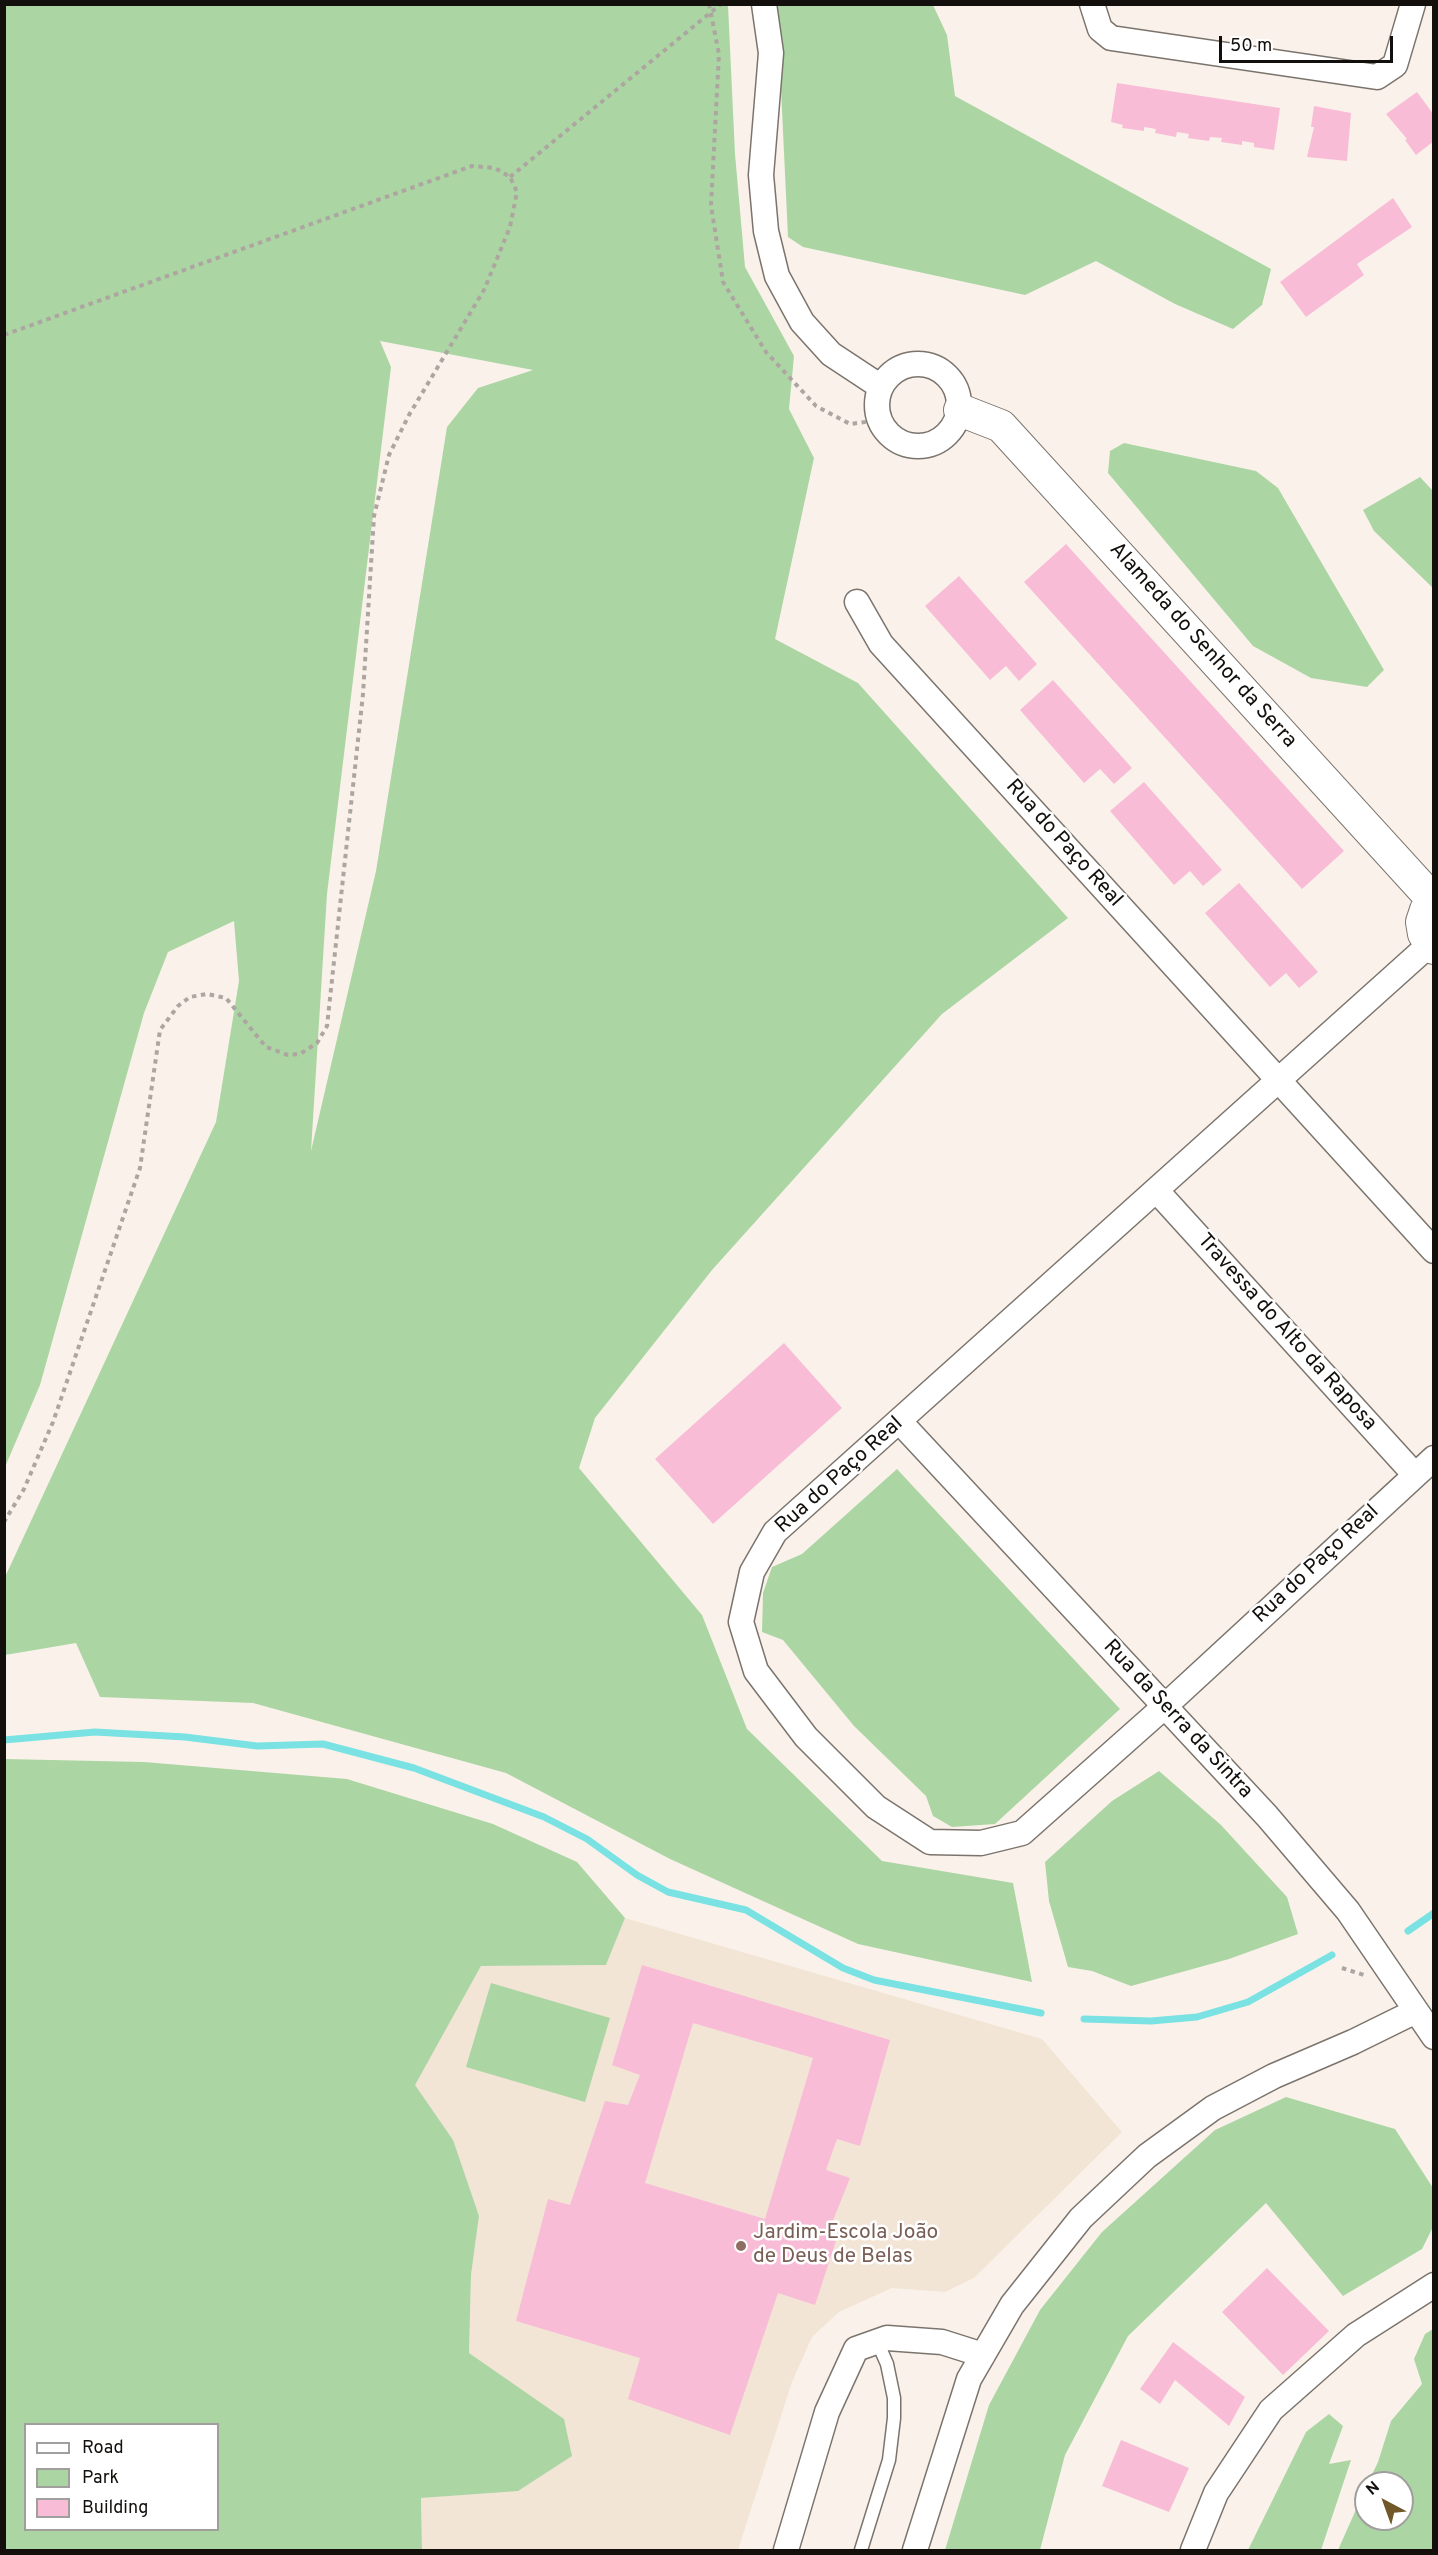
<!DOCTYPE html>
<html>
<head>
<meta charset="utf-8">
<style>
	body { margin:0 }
	#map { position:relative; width:1438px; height:2555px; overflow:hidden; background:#faf2ea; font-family:Overpass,sans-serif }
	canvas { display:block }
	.frame { position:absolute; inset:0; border:6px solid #120f0c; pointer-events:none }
	.legend { position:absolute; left:24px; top:2423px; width:195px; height:108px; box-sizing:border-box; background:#fff; border:2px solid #a09f9e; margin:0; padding:8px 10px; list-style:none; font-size:18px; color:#120f0c }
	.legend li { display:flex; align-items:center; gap:12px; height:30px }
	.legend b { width:30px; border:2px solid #a09f9e }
	.north { position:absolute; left:1354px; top:2471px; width:60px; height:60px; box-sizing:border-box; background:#fff; border:2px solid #a09f9e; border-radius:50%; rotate:319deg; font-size:16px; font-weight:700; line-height:24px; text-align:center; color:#120f0c }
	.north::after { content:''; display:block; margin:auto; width:21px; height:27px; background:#705828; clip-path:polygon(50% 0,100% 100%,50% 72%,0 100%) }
	.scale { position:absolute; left:1219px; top:36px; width:174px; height:27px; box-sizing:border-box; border:3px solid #120f0c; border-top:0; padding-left:8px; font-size:18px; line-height:21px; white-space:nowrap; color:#120f0c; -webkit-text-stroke:4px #fff; paint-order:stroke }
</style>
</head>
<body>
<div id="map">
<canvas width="1438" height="2555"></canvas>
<div class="frame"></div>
<ul class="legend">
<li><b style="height:8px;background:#fff"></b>Road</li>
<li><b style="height:16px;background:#acd5a4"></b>Park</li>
<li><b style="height:16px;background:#f9bcd7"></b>Building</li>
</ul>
<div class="north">N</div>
<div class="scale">50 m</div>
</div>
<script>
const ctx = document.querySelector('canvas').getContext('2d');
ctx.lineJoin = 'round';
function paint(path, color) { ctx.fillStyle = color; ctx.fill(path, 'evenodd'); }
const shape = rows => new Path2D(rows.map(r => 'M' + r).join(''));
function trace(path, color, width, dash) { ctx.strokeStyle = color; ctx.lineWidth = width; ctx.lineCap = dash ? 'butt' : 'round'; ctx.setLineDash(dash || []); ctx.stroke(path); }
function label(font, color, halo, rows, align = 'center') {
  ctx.font = font + ' Overpass,sans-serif'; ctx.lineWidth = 5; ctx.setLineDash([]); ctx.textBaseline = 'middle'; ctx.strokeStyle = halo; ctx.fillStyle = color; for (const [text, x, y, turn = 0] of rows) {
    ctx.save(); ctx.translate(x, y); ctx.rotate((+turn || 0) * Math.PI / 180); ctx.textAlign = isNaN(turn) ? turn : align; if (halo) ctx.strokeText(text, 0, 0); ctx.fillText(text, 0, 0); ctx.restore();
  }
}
const built = shape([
	[625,1918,1042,2039,1122,2132,974,2278,945,2292,892,2288,839,2312,812,2337,792,2382,738,2550,422,2550,421,2498,457,2495,511,2383,469,2353,471,2275,479,2216,414,2085,481,1966,606,1965]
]);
const green = shape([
	[4,5,728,5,735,154,745,267,794,356,789,409,814,458,775,639,858,683,1068,918,942,1014,712,1270,595,1418,579,1468,702,1615,747,1729,882,1861,1013,1883,1032,1982,858,1944,670,1859,506,1773,253,1703,100,1697,76,1643,5,1655,5,1577,216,1122,239,981,234,921,168,952,144,1013,40,1385,5,1467],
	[380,341,533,370,478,388,447,427,376,871,311,1151,327,894,391,367],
	[777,5,933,5,947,35,955,96,1271,269,1262,305,1233,329,1175,304,1096,261,1025,295,803,247,788,237],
	[1124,443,1256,471,1278,488,1384,670,1367,687,1311,678,1253,646,1108,473,1110,451],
	[1420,477,1433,491,1433,588,1374,531,1363,510],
	[897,1469,1120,1709,995,1824,952,1827,933,1816,926,1796,854,1726,783,1640,762,1632,763,1593,772,1567,802,1554],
	[5,1759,144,1762,347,1779,493,1824,577,1862,625,1918,606,1965,481,1966,415,2085,453,2140,479,2216,471,2275,469,2353,564,2419,572,2456,518,2491,421,2498,422,2550,5,2550],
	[26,2424,218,2424,218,2530,26,2530],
	[1159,1771,1221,1825,1287,1897,1298,1934,1229,1959,1131,1986,1092,1971,1068,1967,1049,1901,1045,1862,1112,1801],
	[491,1983,610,2018,585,2102,466,2067],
	[1286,2097,1395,2129,1433,2188,1433,2227,1422,2249,1343,2296,1266,2203,1128,2336,1065,2455,1040,2550,945,2550,989,2405,1040,2310,1102,2232,1215,2130],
	[1433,2329,1433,2550,1338,2550,1366,2487,1366,2519,1402,2519,1402,2483,1368,2483,1378,2462,1391,2421,1422,2384,1414,2359,1425,2334],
	[1329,2414,1343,2426,1329,2464,1351,2460,1321,2550,1248,2550,1306,2432]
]);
const stream = shape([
	[4,1740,95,1732,185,1737,257,1746,323,1744,414,1768,544,1817,587,1839,637,1875,668,1892,746,1910,843,1968,874,1980,1041,2013],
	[1408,1931,1434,1913],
	[1084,2019,1151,2021,1197,2017,1248,2002,1332,1955]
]);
const building = shape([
	[1117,83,1280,108,1274,150,1254,147,1254,143,1242,141,1242,145,1221,142,1222,138,1210,137,1209,141,1188,138,1189,134,1177,132,1176,137,1155,133,1156,129,1144,127,1144,131,1122,128,1123,125,1111,122],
	[1417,92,1434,115,1434,141,1416,155,1405,140,1407,139,1386,114],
	[1314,106,1351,113,1347,161,1307,157,1314,127,1311,127],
	[1393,198,1412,227,1357,264,1364,275,1306,317,1280,282],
	[1066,544,1344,851,1302,889,1024,582],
	[959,576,1037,664,1019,681,1006,666,990,680,925,606],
	[1053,680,1132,768,1114,784,1100,769,1084,783,1020,710],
	[1144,782,1222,870,1203,886,1190,871,1174,885,1110,811],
	[1239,883,1318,972,1299,988,1286,973,1270,987,1205,913],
	[784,1343,842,1408,713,1524,655,1459],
	[642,1965,890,2040,860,2146,837,2139,826,2170,850,2178,826,2238,836,2241,815,2305,778,2293,730,2435,628,2399,640,2358,516,2321,548,2199,570,2205,605,2101,628,2105,640,2075,612,2065],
	[693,2023,813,2058,765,2219,645,2183],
	[1267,2268,1329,2331,1283,2375,1222,2312],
	[1173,2342,1245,2397,1229,2426,1175,2380,1160,2404,1140,2389],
	[1121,2440,1189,2468,1169,2512,1102,2486]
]);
const path = shape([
	[709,4,719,54,711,205,723,282,766,352,816,406,850,424,880,420],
	[510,177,721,4],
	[4,335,472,166,495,168,510,177,517,192,510,227,484,290,409,415,389,455,374,516,363,694,327,1026,317,1043,300,1054,288,1055,266,1047,226,998,207,994,190,997,178,1006,160,1030,140,1168,53,1422,24,1489,4,1522],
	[1342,1968,1364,1975]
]);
const service = shape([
	[861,2550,889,2460,894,2418,894,2398,887,2364,877,2341]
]);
const minor = shape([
	[764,4,771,53,761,175,766,231,777,276,802,322,831,354,881,387],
	[1092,4,1100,29,1111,38,1377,77,1395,65,1413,4],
	'877 405a41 41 0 1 1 82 0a41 41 0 1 1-82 0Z',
	[857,602,881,644,1434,1251],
	[1429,945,775,1532,752,1572,741,1622,756,1671,806,1737,876,1807,930,1842,981,1843,1022,1833,1164,1707,1434,1458],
	[1156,1190,1415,1475],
	[900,1422,1267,1816,1348,1911,1434,2037],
	[786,2550,827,2412,856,2349,887,2338,942,2342,983,2355],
	[915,2550,969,2379,1012,2305,1081,2218,1147,2156,1213,2108,1274,2076,1353,2042,1416,2011],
	[1193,2550,1216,2493,1271,2410,1356,2335,1434,2285]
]);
const tertiary = shape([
	[960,410,1001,426,1433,900],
	[1434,899,1426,910,1422,922,1424,934,1434,948]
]);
const markers = [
	[741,2246,6,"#8d6e63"]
];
const streetNames = [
	["Alameda do Senhor da Serra",1202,646,48],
	["Rua do Paço Real",1063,844,48],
	["Travessa do Alto da Raposa",1286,1333,48],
	["Rua do Paço Real",840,1476,-42],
	["Rua do Paço Real",1317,1565,-43],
	["Rua da Serra da Sintra",1177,1720,47]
];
const educationNames = [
	["Jardim-Escola João",753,2234],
	["de Deus de Belas",753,2258]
];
paint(built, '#f2e5d6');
paint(green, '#acd5a4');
trace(stream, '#7be2e3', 7);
paint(building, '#f9bcd7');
trace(service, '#7b746d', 15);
trace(minor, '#7b746d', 27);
trace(tertiary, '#7b746d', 34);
trace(path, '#ada6a0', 4, [4.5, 4.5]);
trace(service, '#fff', 12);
trace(minor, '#fff', 24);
trace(tertiary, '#fff', 32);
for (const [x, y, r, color] of markers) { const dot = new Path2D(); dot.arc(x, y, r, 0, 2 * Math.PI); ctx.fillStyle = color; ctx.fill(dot); trace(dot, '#fff', 2); }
label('21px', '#120f0c', '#fff', streetNames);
label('21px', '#785e54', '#fff', educationNames, 'left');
</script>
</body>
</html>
